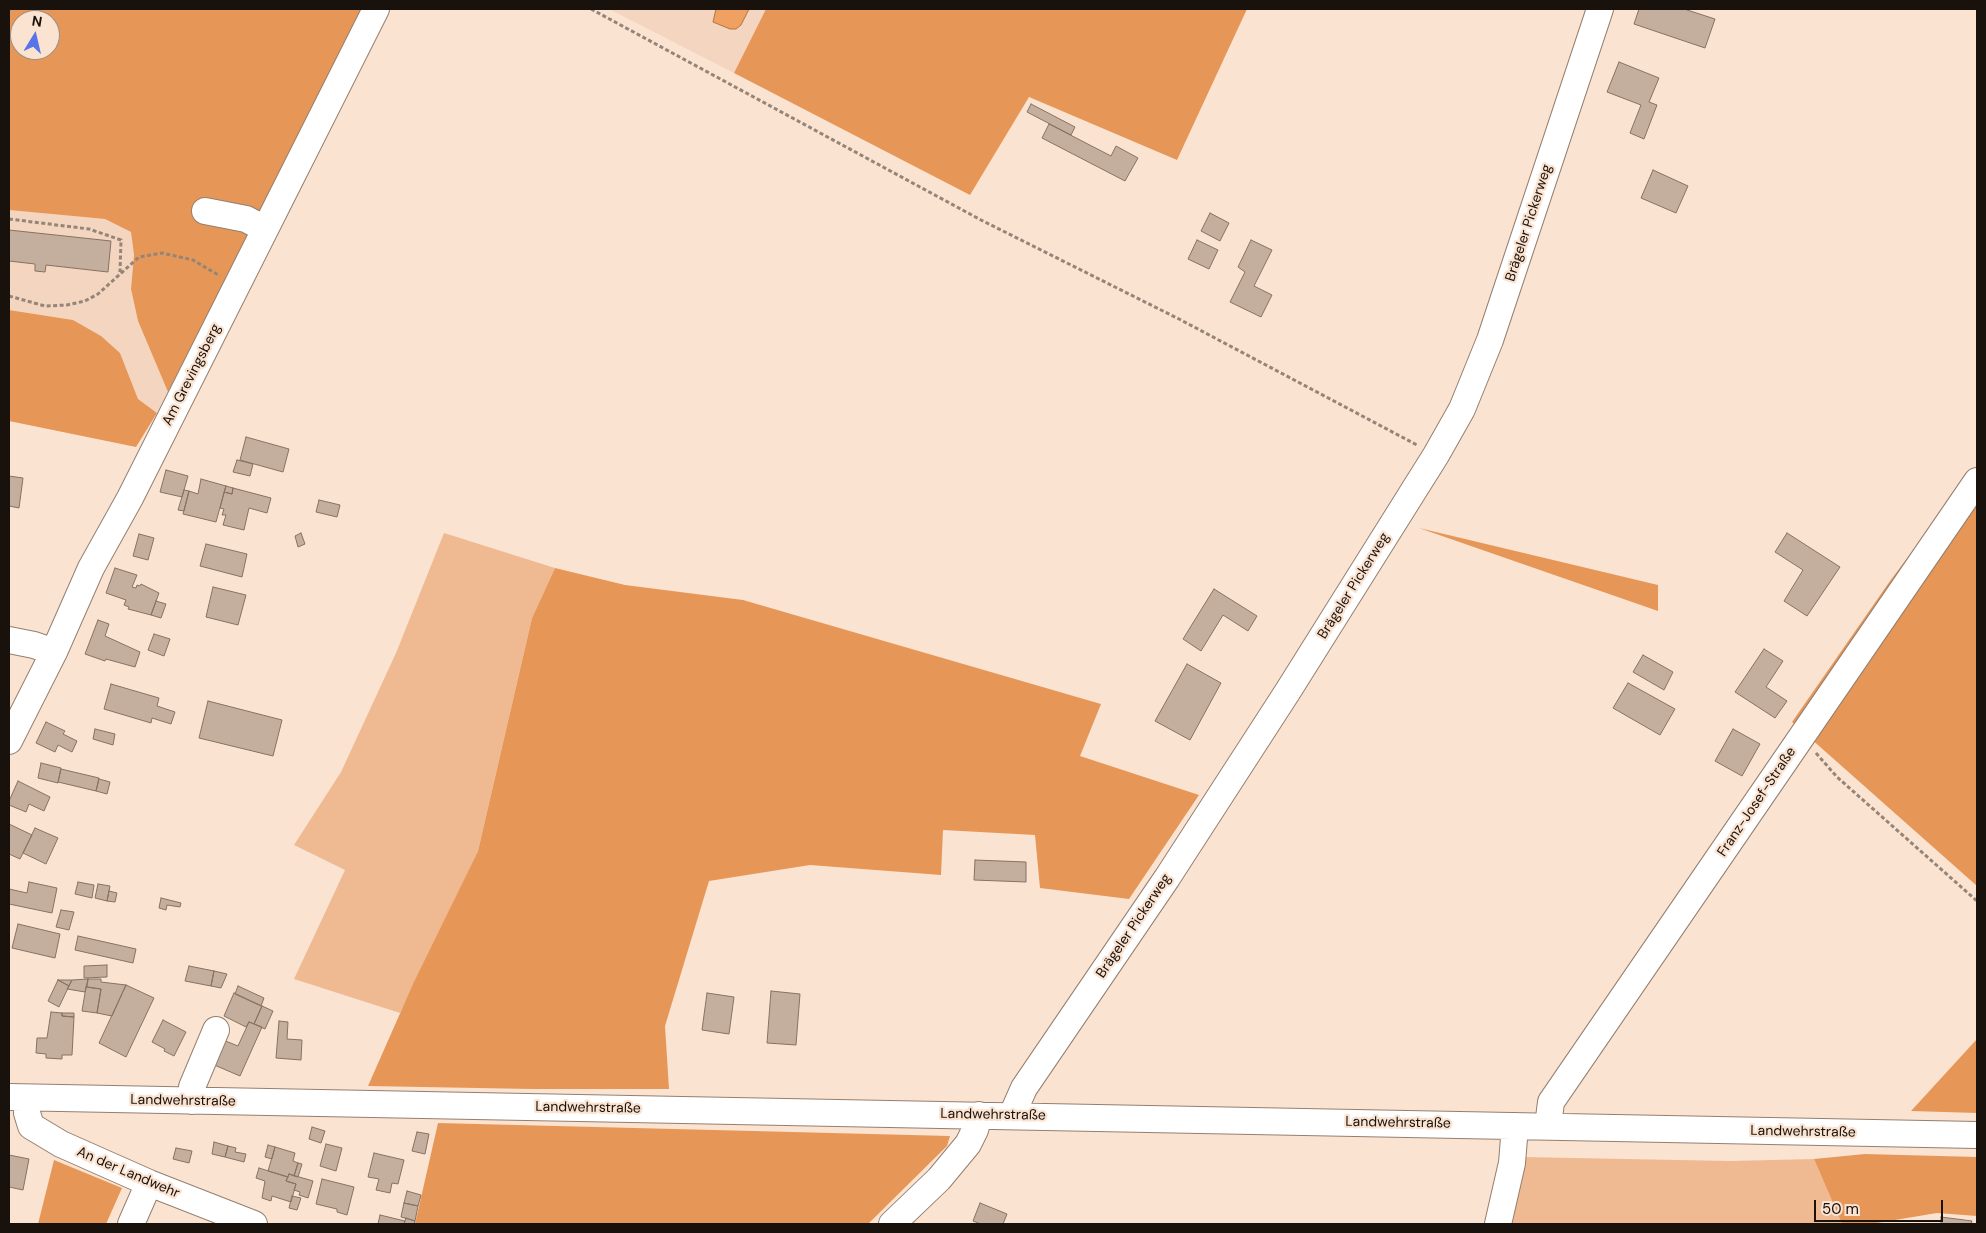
<!DOCTYPE html>
<html>
<head>
<meta charset="utf-8">
<style>
	body { margin:0 }
	#map { position:relative; width:1986px; height:1233px; overflow:hidden; background:#fbe3d2; font-family:"DM Sans",sans-serif }
	canvas { display:block }
	.frame { position:absolute; inset:0; border:10px solid #19110b; pointer-events:none }
	.north { position:absolute; left:10px; top:10px; width:50px; height:50px; box-sizing:border-box; background:#fbe3d2; border:1px solid #a18f82; border-radius:50%; rotate:9deg; font-size:14px; font-weight:700; line-height:20px; text-align:center; color:#19110b }
	.north::after { content:''; display:block; margin:auto; width:18px; height:22px; background:#5874e9; clip-path:polygon(50% 0,100% 100%,50% 72%,0 100%) }
	.scale { position:absolute; left:1814px; top:1200px; width:129px; height:22px; box-sizing:border-box; border:2px solid #19110b; border-top:0; padding-left:6px; font-size:15px; line-height:18px; white-space:nowrap; color:#19110b; -webkit-text-stroke:4px #fbe3d2; paint-order:stroke }
</style>
</head>
<body>
<div id="map">
<canvas width="1986" height="1233"></canvas>
<div class="frame"></div>
<div class="north">N</div>
<div class="scale">50 m</div>
</div>
<script>
const ctx = document.querySelector('canvas').getContext('2d');
ctx.lineJoin = 'round';
function paint(path, color) { ctx.fillStyle = color; ctx.fill(path, 'evenodd'); }
const shape = rows => new Path2D(rows.map(r => 'M' + r).join(''));
function trace(path, color, width, dash) { ctx.strokeStyle = color; ctx.lineWidth = width; ctx.lineCap = dash ? 'butt' : 'round'; ctx.setLineDash(dash || []); ctx.stroke(path); }
function label(font, color, halo, rows, align = 'center') {
  ctx.font = font + ' "DM Sans",sans-serif'; ctx.lineWidth = 4.5; ctx.setLineDash([]); ctx.textBaseline = 'middle'; ctx.strokeStyle = halo; ctx.fillStyle = color; for (const [text, x, y, turn = 0] of rows) {
    ctx.save(); ctx.translate(x, y); ctx.rotate((+turn || 0) * Math.PI / 180); ctx.textAlign = isNaN(turn) ? turn : align; if (halo) ctx.strokeText(text, 0, 0); ctx.fillText(text, 0, 0); ctx.restore();
  }
}
const built = shape([
	[609,9,766,9,734,73],
	[9,210,105,219,131,232,134,255,131,289,138,321,168,392,157,413,138,399,120,353,73,320,9,310]
]);
const green = shape([
	[444,533,555,568,532,618,478,851,400,1013,294,979,345,870,294,845,341,772,396,653],
	[1523,1157,1730,1161,1814,1159,1842,1224,1509,1224]
]);
const forest = shape([
	[9,9,364,9,168,392,138,321,131,289,134,255,131,232,105,219,9,210],
	[20,20,50,20,50,50,20,50],
	[766,9,1247,9,1177,160,1029,97,970,195,734,73],
	[9,310,73,320,101,336,120,353,138,399,157,413,136,447,9,421],
	[1977,465,1977,886,1792,722,1890,581],
	[1419,528,1658,585,1658,611],
	[555,568,625,585,743,600,1101,704,1080,756,1199,795,1129,899,1040,888,1035,835,943,830,941,875,810,865,709,881,665,1026,669,1089,532,1089,368,1086,413,984,478,851,532,618],
	[1977,1039,1977,1113,1911,1111],
	[438,1123,950,1136,947,1146,868,1224,415,1224],
	[1865,1154,1977,1157,1977,1216,1937,1213,1871,1224,1842,1224,1814,1159],
	[54,1160,122,1188,106,1224,38,1224]
]);
const water = shape([
	[716,9,749,9,741,25,736,29,730,29,713,22,716,9]
]);
const building = shape([
	[1639,9,1684,9,1715,19,1705,48,1634,24,1639,9],
	[1619,62,1659,78,1649,102,1657,105,1644,139,1630,133,1641,105,1607,92,1619,62],
	[1031,104,1075,127,1071,135,1027,112,1031,104],
	[1049,124,1111,156,1116,146,1138,158,1125,181,1042,138,1049,124],
	[1653,170,1688,186,1676,213,1641,198,1653,170],
	[1210,213,1229,223,1220,241,1201,231,1210,213],
	[9,230,111,241,108,272,46,265,45,272,35,271,35,264,9,261,9,230],
	[1197,240,1218,250,1209,269,1188,259,1197,240],
	[1251,240,1272,250,1254,286,1272,295,1261,317,1230,302,1245,272,1238,267,1251,240],
	[246,437,289,449,283,472,240,460,246,437],
	[237,460,253,464,250,476,233,472,237,460],
	[166,470,188,476,182,497,160,492,166,470],
	[9,476,23,478,19,508,9,506,9,476],
	[201,479,226,486,216,522,183,514,189,491,198,494,201,479],
	[226,486,233,488,232,494,224,492,226,486],
	[233,488,271,498,267,513,249,508,244,530,223,525,226,515,222,515,224,509,220,508,224,492,232,494,233,488],
	[184,490,189,491,184,511,178,510,184,490],
	[319,500,340,505,337,517,316,512,319,500],
	[301,533,305,544,298,547,295,536,301,533],
	[1787,533,1840,567,1807,616,1784,601,1803,570,1775,552,1787,533],
	[139,534,154,538,148,560,133,556,139,534],
	[206,544,247,554,242,577,200,566,206,544],
	[115,568,137,575,132,587,136,588,137,585,140,586,141,584,159,593,151,615,128,609,129,607,124,605,126,600,106,593,115,568],
	[213,587,246,595,238,625,206,617,213,587],
	[1214,589,1257,616,1248,631,1223,615,1201,651,1183,639,1214,589],
	[156,601,166,604,161,618,151,615,156,601],
	[98,620,109,624,105,636,140,652,135,667,106,659,105,661,85,654,98,620],
	[154,634,170,639,164,656,148,650,154,634],
	[1764,649,1783,661,1766,687,1787,701,1775,718,1735,692,1764,649],
	[1643,655,1673,672,1664,690,1633,672,1643,655],
	[1187,664,1221,683,1190,740,1155,721,1187,664],
	[1628,683,1675,709,1660,735,1613,708,1628,683],
	[111,684,159,698,157,706,175,712,171,724,152,718,151,723,104,709,111,684],
	[208,701,282,720,273,756,199,738,208,701],
	[46,722,65,731,63,734,77,741,72,752,58,745,55,752,36,743,46,722],
	[95,729,115,734,113,745,93,739,95,729],
	[1733,729,1760,744,1742,776,1715,761,1733,729],
	[41,763,61,768,58,783,38,778,41,763],
	[61,769,99,778,96,791,58,782,61,769],
	[99,779,110,782,107,794,96,791,99,779],
	[18,781,50,797,44,811,29,804,26,812,9,805,9,801,18,781],
	[9,824,32,835,20,859,9,854,9,824],
	[35,828,58,838,46,864,23,853,35,828],
	[975,860,1026,862,1026,882,974,880,975,860],
	[29,882,57,888,52,913,9,904,9,889,27,893,29,882],
	[78,882,94,885,92,898,75,894,78,882],
	[98,884,110,886,107,901,95,898,98,884],
	[109,891,117,893,115,902,107,901,109,891],
	[161,898,181,903,180,907,167,905,166,910,159,908,161,898],
	[61,910,74,912,69,930,56,927,61,910],
	[18,924,60,934,55,958,12,948,18,924],
	[78,936,136,949,133,963,75,950,78,936],
	[107,965,107,977,84,978,84,966,107,965],
	[189,966,214,971,211,986,185,981,189,966],
	[214,971,227,974,221,988,211,986,214,971],
	[88,979,101,979,101,982,126,985,112,1016,97,1013,101,989,87,987,88,979],
	[88,979,85,992,67,989,72,980,88,979],
	[58,980,72,980,69,986,58,980],
	[58,980,69,986,59,1007,48,1001,58,980],
	[126,985,154,998,126,1057,99,1043,126,985],
	[238,986,264,998,261,1006,235,994,238,986],
	[86,987,101,989,97,1013,82,1011,86,987],
	[771,991,800,994,796,1045,767,1043,771,991],
	[234,993,262,1006,254,1024,249,1022,246,1027,224,1016,234,993],
	[707,993,734,997,729,1034,702,1030,707,993],
	[262,1006,273,1011,265,1029,254,1024,262,1006],
	[51,1012,62,1013,62,1016,74,1017,72,1055,62,1055,62,1059,46,1058,46,1054,36,1053,37,1038,47,1038,51,1012],
	[62,1013,74,1013,74,1017,62,1016,62,1013],
	[163,1020,186,1032,174,1056,164,1051,165,1049,152,1042,163,1020],
	[279,1021,288,1022,287,1039,302,1040,301,1060,276,1058,279,1021],
	[249,1022,262,1027,240,1076,212,1064,223,1040,238,1046,249,1022],
	[312,1127,325,1131,321,1143,309,1139,312,1127],
	[417,1132,429,1134,425,1154,412,1151,417,1132],
	[214,1142,228,1146,225,1157,212,1154,214,1142],
	[326,1144,342,1148,336,1171,320,1166,326,1144],
	[268,1145,275,1147,272,1159,265,1157,268,1145],
	[228,1146,236,1148,235,1152,246,1154,244,1162,225,1157,228,1146],
	[275,1147,295,1153,293,1161,298,1163,294,1176,289,1174,288,1177,268,1171,275,1147],
	[176,1148,192,1151,189,1163,173,1159,176,1148],
	[374,1153,404,1160,398,1184,392,1183,390,1193,376,1190,379,1179,368,1177,374,1153],
	[9,1155,29,1159,23,1190,9,1187,9,1155],
	[298,1163,302,1164,298,1177,294,1176,298,1163],
	[259,1168,288,1177,286,1181,296,1184,291,1202,272,1196,271,1201,262,1198,265,1181,256,1178,259,1168],
	[289,1174,313,1181,308,1198,299,1195,300,1192,294,1190,296,1184,286,1181,289,1174],
	[322,1179,354,1187,347,1215,337,1212,337,1209,316,1204,322,1179],
	[407,1191,421,1195,418,1206,404,1203,407,1191],
	[292,1196,301,1198,297,1210,289,1208,292,1196],
	[404,1203,418,1206,415,1221,401,1217,404,1203],
	[980,1203,1007,1214,1003,1224,981,1224,973,1221,980,1203],
	[380,1215,405,1221,404,1224,378,1224,380,1215],
	[1941,1217,1972,1221,1971,1224,1941,1224,1941,1217],
	[406,1218,415,1221,414,1224,404,1224,406,1218]
]);
const path = shape([
	[591,9,981,220,1179,319,1417,445],
	[9,219,89,229,121,240,120,272],
	[9,296,45,306,67,305,85,301,98,294,139,257,162,253,193,260,220,276],
	[1816,753,1837,777,1977,901]
]);
const minor = shape([
	[205,211,246,219,265,229],
	[9,640,34,645,54,652],
	[9,741,54,652,91,568,130,498,376,9],
	[9,1097,1977,1135],
	[27,1098,27,1113,31,1126,61,1144,149,1183,254,1224],
	[192,1101,192,1087,216,1030],
	[1012,1115,1024,1088,1167,878,1288,691,1436,455,1462,409,1490,340,1600,9],
	[1548,1126,1551,1102,1977,481],
	[131,1224,149,1183],
	[892,1224,939,1179,968,1144,975,1130,979,1115],
	[1498,1224,1512,1163,1515,1126]
]);
const streetNames = [
	["Brägeler Pickerweg",1529,223,-72],
	["Am Grevingsberg",192,375,-63],
	["Brägeler Pickerweg",1354,586,-58],
	["Franz-Josef-Straße",1757,802,-56],
	["Brägeler Pickerweg",1134,926,-56],
	["Landwehrstraße",183,1101,1],
	["Landwehrstraße",588,1108,1],
	["Landwehrstraße",993,1115,1],
	["Landwehrstraße",1398,1123,1],
	["Landwehrstraße",1803,1132,1],
	["An der Landwehr",128,1173,23]
];
paint(built, '#f4d6c0');
paint(green, '#efba92');
paint(forest, '#e69757');
paint(water, '#f0a060');
trace(water, '#b07546', 1);
paint(building, '#c4ae9d');
trace(building, '#877262', 1);
trace(minor, '#947f6f', 28);
trace(path, '#958578', 3, [4, 2.5]);
trace(minor, '#fff', 26);
label('14px', '#19110b', '#fbe3d2', streetNames);
</script>
</body>
</html>
